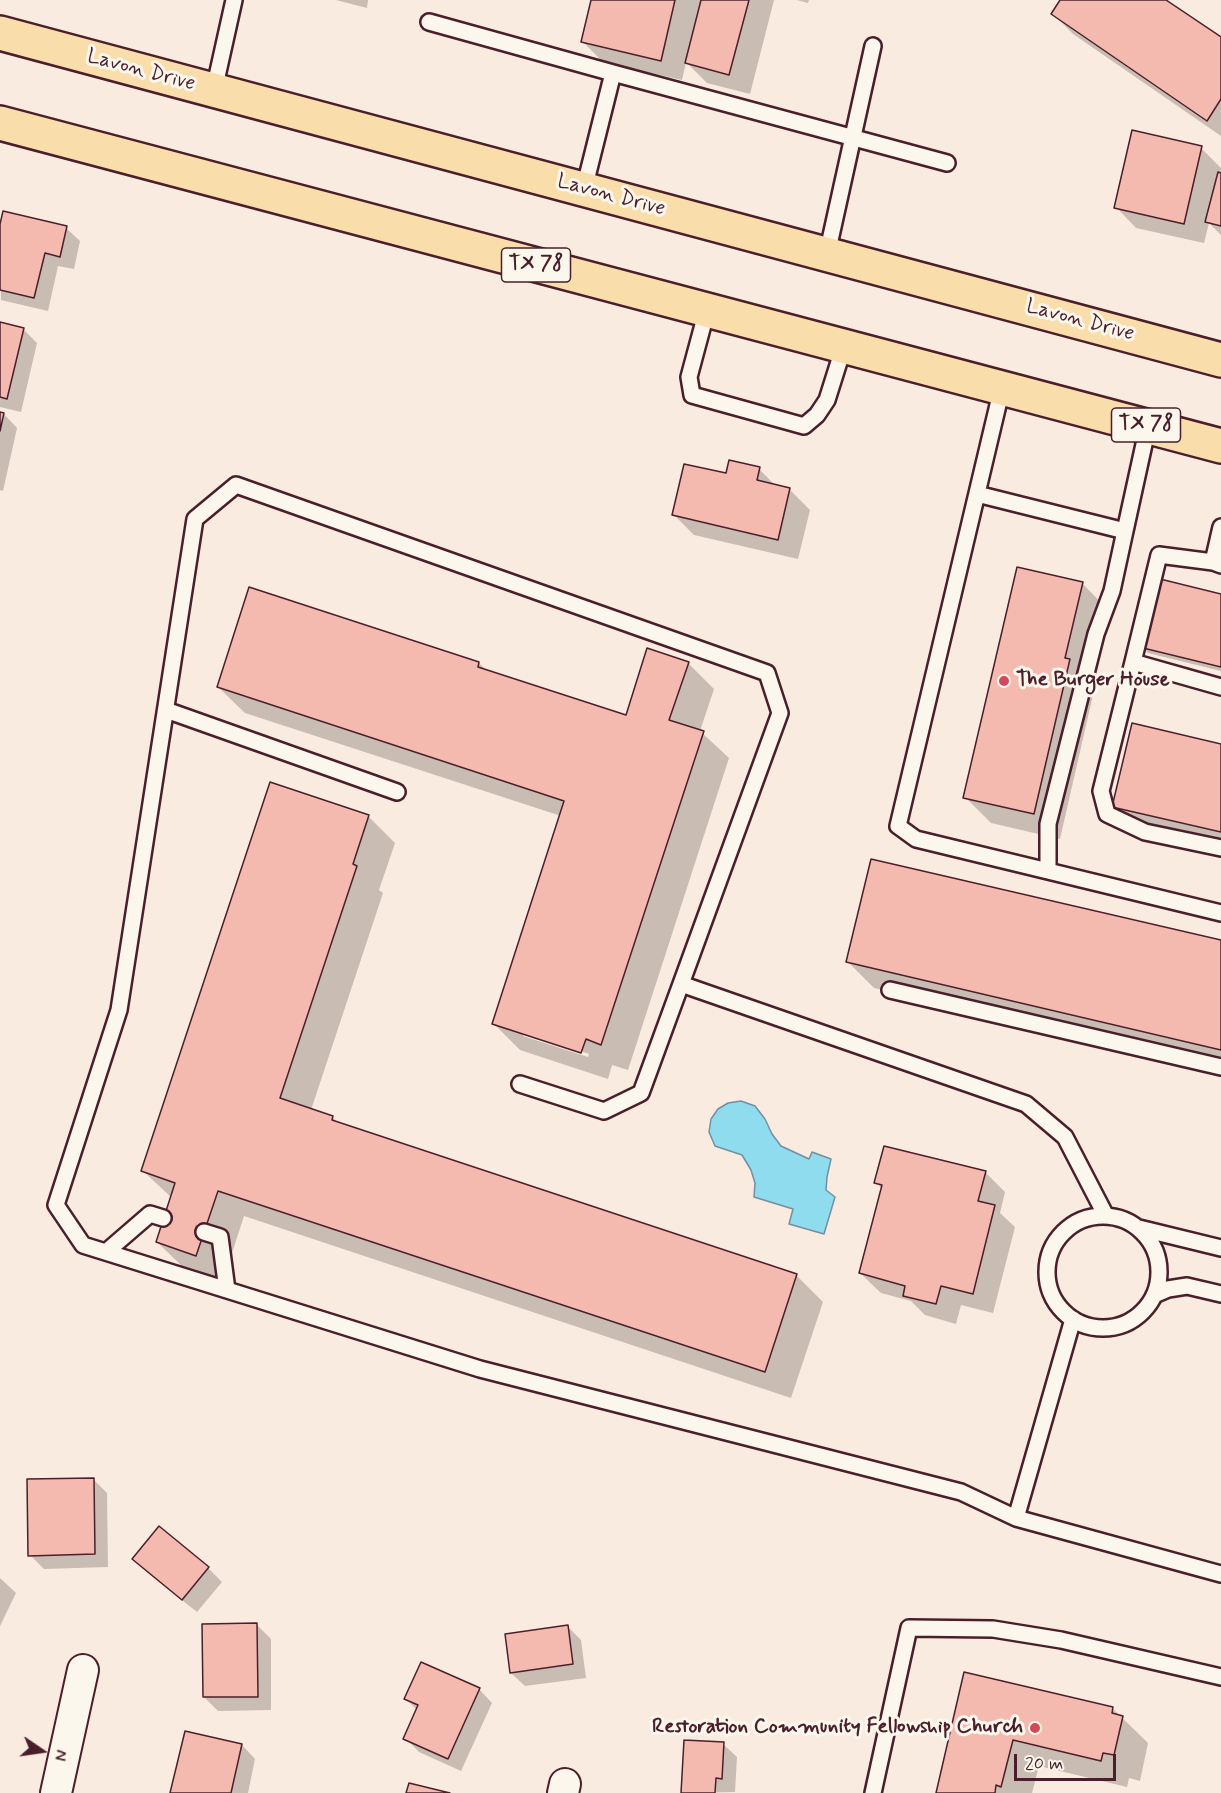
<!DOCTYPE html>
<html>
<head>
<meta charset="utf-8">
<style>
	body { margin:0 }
	#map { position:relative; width:1221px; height:1793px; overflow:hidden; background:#faebe0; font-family:Mynerve,sans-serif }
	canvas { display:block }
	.north { position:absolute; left:12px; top:1721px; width:60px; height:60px; -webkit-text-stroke:4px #fbf7ec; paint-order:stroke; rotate:103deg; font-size:16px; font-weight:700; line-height:24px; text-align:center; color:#4a1f2b }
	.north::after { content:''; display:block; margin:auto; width:21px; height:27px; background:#4a1f2b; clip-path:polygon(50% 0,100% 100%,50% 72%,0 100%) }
	.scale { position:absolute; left:1014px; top:1754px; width:102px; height:27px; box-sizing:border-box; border:3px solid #4a1f2b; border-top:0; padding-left:8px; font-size:18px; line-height:21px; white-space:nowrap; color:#4a1f2b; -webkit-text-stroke:4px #fbf7ec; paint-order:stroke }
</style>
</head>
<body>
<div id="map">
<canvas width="1221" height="1793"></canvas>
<div class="north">N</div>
<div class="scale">20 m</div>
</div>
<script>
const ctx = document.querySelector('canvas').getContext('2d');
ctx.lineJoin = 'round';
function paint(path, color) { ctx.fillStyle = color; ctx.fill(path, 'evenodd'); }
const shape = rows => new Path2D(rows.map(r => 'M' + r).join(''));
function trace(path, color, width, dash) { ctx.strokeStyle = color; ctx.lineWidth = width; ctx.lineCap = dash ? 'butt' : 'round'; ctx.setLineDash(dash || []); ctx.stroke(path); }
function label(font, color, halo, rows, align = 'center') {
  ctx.font = font + ' Mynerve,sans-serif'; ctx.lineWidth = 6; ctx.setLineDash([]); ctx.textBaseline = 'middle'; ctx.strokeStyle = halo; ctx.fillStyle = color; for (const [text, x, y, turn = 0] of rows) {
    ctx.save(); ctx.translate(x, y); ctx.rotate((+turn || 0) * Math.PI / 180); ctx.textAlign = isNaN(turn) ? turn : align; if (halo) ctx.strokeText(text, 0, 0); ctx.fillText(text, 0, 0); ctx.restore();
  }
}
const water = shape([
	[741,1101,755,1106,765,1119,772,1134,781,1146,809,1159,812,1152,831,1159,827,1177,826,1190,835,1197,824,1234,789,1224,793,1209,754,1197,755,1183,751,1170,742,1155,715,1146,709,1132,711,1119,718,1109,728,1103,741,1101]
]);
const shadow = shape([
	[336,0,368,0,367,8],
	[592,0,774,0,750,94,707,83,686,62,682,80,603,62,583,42],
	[797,0,809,0,808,3],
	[1062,0,1164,0,1221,39,1221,136,1073,34,1053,14],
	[1201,148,1221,168,1221,235,1209,223,1204,243,1136,228,1116,207],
	[66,228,80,241,74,269,58,266,48,311,1,300,0,230],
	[0,324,23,329,37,343,21,412,0,407],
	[0,413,4,414,17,428,3,491,0,490],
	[759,469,777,487,789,489,810,510,798,559,694,535,673,514,727,475],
	[1082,583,1108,610,1091,683,1095,686,1060,839,991,823,965,797],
	[1221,596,1221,671,1148,653,1141,646],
	[479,663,487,671,627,717,688,663,714,689,700,731,729,758,628,1070,612,1065,608,1079,520,1050,493,1023,561,816,245,713,218,687],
	[523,1032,589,1054,588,1057,523,1036],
	[1221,745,1221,847,1134,827,1114,806],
	[368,816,395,843,379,890,383,893,311,1110,332,1117,338,1123,796,1275,823,1302,791,1398,244,1216,223,1281,184,1268,157,1242,172,1198,143,1171],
	[1221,942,1221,1069,874,988,848,962],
	[985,1172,1005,1192,1000,1213,1015,1227,993,1313,961,1305,956,1324,925,1315,911,1301,881,1293,860,1273,882,1189,876,1182],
	[93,1479,107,1493,108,1567,44,1569,30,1555],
	[134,1559,208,1568,222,1582,197,1612,148,1573],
	[0,1578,16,1593,0,1626],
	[257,1625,271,1639,271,1710,218,1711,204,1697],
	[567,1626,581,1640,586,1678,525,1686,511,1673],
	[965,1673,1112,1708,1148,1743,1140,1781,1129,1778,1127,1787,1039,1766,1032,1793,937,1793],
	[479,1689,492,1703,461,1771,419,1752,405,1738,418,1711,406,1699],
	[186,1732,242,1745,255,1759,248,1793,172,1793],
	[723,1744,737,1757,735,1792,683,1793]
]);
const building = shape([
	[591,0,675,0,661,61,581,42,591,0],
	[701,0,749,0,729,75,685,63,701,0],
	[1060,0,1166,0,1221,37,1221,99,1207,121,1051,14,1060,0],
	[1132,130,1202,146,1184,224,1114,208,1132,130],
	[1218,172,1221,173,1221,226,1205,222,1218,172],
	[3,211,67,226,60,257,45,253,34,298,0,290,0,224,3,211],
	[0,322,24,328,7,399,0,397,0,322],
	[0,412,4,413,0,431,0,412],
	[729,460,760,467,757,480,790,488,778,540,672,515,684,464,726,473,729,460],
	[1017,567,1083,582,1065,658,1070,659,1034,814,963,798,1017,567],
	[1156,578,1221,594,1221,667,1139,647,1156,578],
	[249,587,479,662,478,667,626,715,647,648,689,662,669,720,704,731,601,1045,586,1039,581,1053,492,1024,564,801,217,687,249,587],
	[1132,723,1221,744,1221,832,1112,807,1132,723],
	[270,782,369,815,353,864,357,866,280,1098,333,1116,332,1120,797,1274,765,1372,218,1191,196,1256,156,1242,175,1183,141,1171,270,782],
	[871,859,1221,940,1221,1050,846,962,871,859],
	[884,1146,986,1171,978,1201,995,1205,973,1294,941,1286,936,1304,903,1296,905,1286,859,1273,882,1185,874,1183,884,1146],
	[94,1478,95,1554,28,1556,27,1479,94,1478],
	[159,1526,209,1567,182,1600,132,1559,159,1526],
	[257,1623,258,1697,203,1697,202,1624,257,1623],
	[568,1625,573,1664,510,1673,505,1634,568,1625],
	[421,1662,480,1688,448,1759,403,1739,418,1705,404,1699,421,1662],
	[964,1672,1113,1707,1112,1713,1123,1716,1114,1755,1103,1753,1101,1761,1013,1740,1001,1787,996,1785,995,1793,936,1793,964,1672],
	[185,1731,242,1744,231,1793,170,1793,185,1731],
	[684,1740,724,1742,722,1779,716,1778,715,1793,681,1793,684,1740],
	[409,1783,450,1793,406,1793,409,1783]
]);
const service = shape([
	[429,22,613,73,584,189],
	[613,73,947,163],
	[214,90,234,0],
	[827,254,873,46],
	[707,310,689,377,692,395,804,426,817,415,827,400,844,346],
	[1002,388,898,826,916,839,1221,913],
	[977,494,1125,531,1148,426],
	[1221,527,1213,562,1221,565],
	[1133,662,1159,555,1213,562],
	[1221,687,1133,662,1101,791,1107,814,1145,832,1221,848],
	[166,710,397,792],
	[1048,871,1048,824,1096,634,1112,591,1125,531],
	[890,990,1221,1067],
	[520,1084,604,1111,641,1093,681,984],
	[1106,1216,1065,1137,1026,1104,681,984,780,713,767,673,236,485,195,519,119,1010,56,1205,83,1245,480,1369,961,1492,1016,1518,1221,1574],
	'1047 1272a56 56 0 1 1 112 0a56 56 0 1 1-112 0Z',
	[1139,1228,1221,1248],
	[204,1232,220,1237,227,1290],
	[106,1252,150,1214,163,1218],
	[1154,1295,1168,1289,1187,1286,1221,1294],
	[1016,1518,1073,1319],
	[873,1793,909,1628,993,1629,1061,1640,1221,1677]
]);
const minor = shape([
	[56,1793,83,1670],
	[563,1793,565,1784]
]);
const primary = shape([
	[0,33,1221,360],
	[0,123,1221,446]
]);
const markers = [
	[1004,681,6,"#d1495b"],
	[1035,1728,6,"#d1495b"]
];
const shields = [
	[536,265,69],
	[1146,425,69]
];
const shieldNames = [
	["TX 78",536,265],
	["TX 78",1146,425]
];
const streetNames = [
	["Lavon Drive",141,71,15],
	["Lavon Drive",611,196,15],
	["Lavon Drive",1080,321,15]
];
const poiNames = [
	["The Burger House",1016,681],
	["Restoration Community Fellowship Church",1023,1728,"right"]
];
paint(water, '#8fdcee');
trace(water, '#7390a0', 1.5);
paint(shadow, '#0003');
paint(building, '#f5baaf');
trace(building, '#4a1f2b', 1.5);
trace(service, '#4a1f2b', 20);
trace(minor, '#4a1f2b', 34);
trace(primary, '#4a1f2b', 38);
trace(service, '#fbf7ec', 15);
trace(minor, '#fbf7ec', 30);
trace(primary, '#f9ddab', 33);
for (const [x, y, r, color] of markers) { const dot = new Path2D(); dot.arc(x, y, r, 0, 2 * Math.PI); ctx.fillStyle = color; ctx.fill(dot); trace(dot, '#fbf7ec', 2); }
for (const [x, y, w] of shields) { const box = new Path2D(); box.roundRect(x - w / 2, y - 17, w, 34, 4.5); ctx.fillStyle = '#fbf7ec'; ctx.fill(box); trace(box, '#4a1f2b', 1.5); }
label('bold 20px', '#4a1f2b', null, shieldNames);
label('21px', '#4a1f2b', '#fbf7ec', streetNames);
label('bold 21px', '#4a1f2b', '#fbf7ec', poiNames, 'left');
</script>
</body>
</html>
